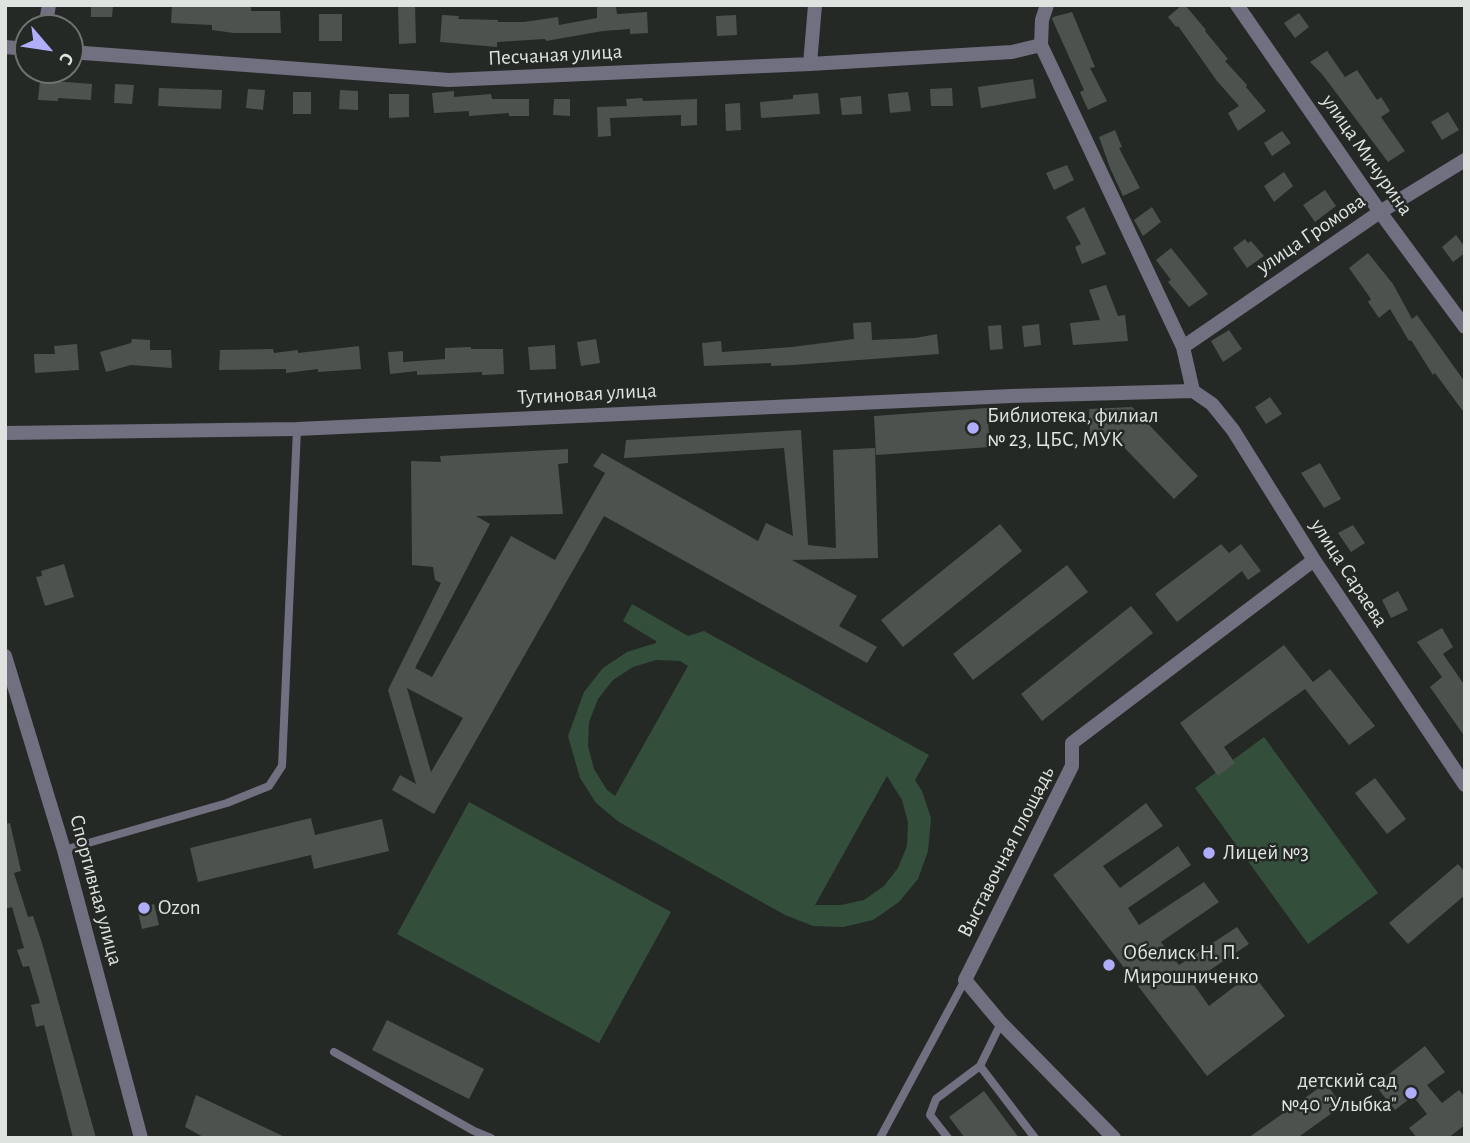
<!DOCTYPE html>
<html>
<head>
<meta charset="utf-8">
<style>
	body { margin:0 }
	#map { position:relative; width:1470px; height:1143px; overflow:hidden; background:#242925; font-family:"Alegreya Sans",sans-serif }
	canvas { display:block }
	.frame { position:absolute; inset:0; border:7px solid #dfe3e0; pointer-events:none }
	.north { position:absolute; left:14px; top:14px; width:70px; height:70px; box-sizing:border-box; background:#242925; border:2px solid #6f7370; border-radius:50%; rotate:119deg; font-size:19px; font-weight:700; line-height:28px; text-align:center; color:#dfe3e0 }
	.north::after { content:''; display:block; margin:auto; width:24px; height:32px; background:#b0aefa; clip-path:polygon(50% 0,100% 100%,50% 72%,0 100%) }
</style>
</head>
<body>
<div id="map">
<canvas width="1470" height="1143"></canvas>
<div class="frame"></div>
<div class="north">С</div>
</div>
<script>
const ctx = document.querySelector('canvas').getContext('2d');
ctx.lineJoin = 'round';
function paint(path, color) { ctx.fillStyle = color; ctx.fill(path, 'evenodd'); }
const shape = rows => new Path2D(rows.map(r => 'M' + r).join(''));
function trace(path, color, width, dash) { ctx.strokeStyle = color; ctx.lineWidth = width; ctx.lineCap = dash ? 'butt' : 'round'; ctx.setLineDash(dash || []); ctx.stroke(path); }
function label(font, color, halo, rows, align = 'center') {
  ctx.font = font + ' "Alegreya Sans",sans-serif'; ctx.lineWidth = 5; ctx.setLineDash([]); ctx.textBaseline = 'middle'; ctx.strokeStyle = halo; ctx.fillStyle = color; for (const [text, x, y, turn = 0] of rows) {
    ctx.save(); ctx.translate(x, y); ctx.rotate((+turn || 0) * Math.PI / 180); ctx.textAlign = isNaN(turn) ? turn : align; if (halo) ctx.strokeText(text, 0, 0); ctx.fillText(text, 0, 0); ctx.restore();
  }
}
const green = shape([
	[632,604,688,636,704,631,929,755,915,780,922,791,931,818,928,851,918,879,899,902,873,920,843,927,813,926,785,915,619,822,596,803,580,778,568,736,584,692,603,668,627,652,656,643,656,641,623,621],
	[656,660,680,661,688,666,615,796,607,790,594,769,588,746,589,722,598,699,613,680,633,667],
	[887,776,902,800,908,822,907,846,898,868,884,886,864,900,841,905,815,905],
	[1264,737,1378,893,1308,944,1195,788],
	[469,802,671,912,599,1043,397,934]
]);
const building = shape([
	[91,5,113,5,112,17,91,17],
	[172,5,231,6,251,7,251,11,280,11,281,33,234,33,212,30,212,25,171,23],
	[398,5,415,5,416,43,399,44],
	[1182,5,1185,5,1206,30,1205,31,1228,59,1225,61,1247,85,1246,87,1266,111,1238,131,1228,113,1239,106,1217,81,1178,26,1176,27,1168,17],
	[616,6,617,14,647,12,648,33,630,34,630,29,603,31,546,41,545,39,497,42,497,47,440,42,442,15,459,16,458,19,498,20,498,22,524,22,558,17,559,25,597,18,597,7],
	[1072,12,1095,67,1090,68,1107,101,1088,110,1080,92,1084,90,1052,19,1053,17],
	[1299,13,1309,27,1295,38,1284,23],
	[319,14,342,14,342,41,319,41],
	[736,15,737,35,717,36,716,16],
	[1327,51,1345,77,1357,70,1377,100,1381,97,1390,111,1381,117,1405,151,1388,162,1322,74,1310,62],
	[1033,79,1036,98,981,108,978,87],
	[40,80,92,84,91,100,58,98,58,101,38,100],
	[115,84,134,85,132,104,114,103],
	[159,88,222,90,221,109,158,106],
	[952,88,953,106,931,106,930,89],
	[248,89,265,90,263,110,246,108],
	[340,90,358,91,358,110,339,109],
	[454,91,454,97,491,94,492,99,529,99,529,116,509,116,509,113,469,116,469,111,434,113,432,93],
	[293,92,311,92,311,114,293,114],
	[908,92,911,111,890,113,888,94],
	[818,93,820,114,761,118,760,102,793,99,793,95],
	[389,94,409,94,409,117,389,118],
	[861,96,862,114,842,115,840,98],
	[642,98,643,101,697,99,697,125,681,126,681,115,610,118,611,136,598,137,597,107,627,106,626,99],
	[554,99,570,99,570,116,553,115],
	[740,103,741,130,726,131,725,104],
	[1448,112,1459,130,1442,140,1431,122],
	[1115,130,1122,147,1119,148,1140,188,1123,196,1110,168,1099,137],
	[1282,131,1291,143,1272,156,1264,143],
	[1067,165,1074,180,1054,190,1046,173],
	[1284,172,1293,186,1274,202,1264,186],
	[1325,190,1336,206,1315,222,1303,205],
	[1084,207,1106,254,1082,264,1075,247,1081,244,1066,217],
	[1152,207,1161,222,1143,236,1134,220],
	[1456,235,1465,247,1465,253,1453,262,1442,247],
	[1245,239,1248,243,1251,241,1264,256,1247,268,1233,248],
	[1171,248,1208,294,1189,307,1168,282,1171,280,1156,260],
	[1368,253,1393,284,1412,319,1417,315,1465,382,1465,414,1435,373,1433,375,1411,340,1409,341,1390,309,1379,318,1368,302,1371,299,1349,268],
	[1106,285,1118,316,1125,315,1128,341,1073,345,1070,323,1100,320,1089,290],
	[871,322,872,340,915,338,937,334,939,354,793,365,771,366,771,363,704,366,702,343,721,341,722,352,792,347,854,339,853,323],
	[1039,324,1041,345,1024,347,1022,326],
	[1001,325,1003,349,990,350,988,326],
	[1229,330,1242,349,1223,362,1211,341],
	[132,339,150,340,150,350,171,350,172,368,131,365,106,372,100,352,131,343],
	[596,339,600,363,581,366,577,342],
	[77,344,79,370,35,373,34,354,55,354,54,346],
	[555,345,556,369,530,370,528,347],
	[359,346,361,369,318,372,318,369,286,373,286,369,219,370,220,350,273,349,274,353,298,350,298,353],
	[471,347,471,349,503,349,504,374,482,375,482,372,417,375,417,371,390,374,388,352,403,351,403,362,445,359,445,348],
	[1270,397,1282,414,1266,424,1255,407],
	[1132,407,1198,476,1174,499,1114,437,1090,437,1089,409],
	[987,408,990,447,876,455,874,416],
	[801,430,808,545,836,548,833,450,875,448,878,558,792,560,857,596,839,626,877,647,867,663,604,516,434,814,392,790,400,775,416,784,388,690,441,583,435,580,433,567,412,565,411,461,441,462,440,456,568,449,568,463,558,464,563,514,476,516,490,524,415,668,432,677,511,536,555,560,605,473,593,466,602,453,758,541,766,523,793,536,784,448,624,458,626,440],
	[407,688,463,718,431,772],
	[1320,463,1341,499,1324,508,1301,473],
	[1000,524,1022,551,903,647,881,620],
	[1353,525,1365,543,1351,552,1338,533],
	[1221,544,1229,553,1241,544,1261,571,1248,580,1242,571,1177,622,1155,594],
	[64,564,74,597,45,606,36,577,42,576,41,571],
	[1067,565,1088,592,973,680,953,654],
	[1398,591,1408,610,1391,618,1382,600],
	[1131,606,1153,633,1042,721,1021,694],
	[1442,628,1453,647,1443,654,1465,686,1465,737,1430,687,1442,677,1417,642],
	[1284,645,1313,682,1330,669,1375,726,1349,745,1305,689,1224,747,1235,763,1218,776,1180,723],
	[1375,778,1406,819,1387,834,1355,793],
	[1146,803,1163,826,1103,866,1120,888,1178,846,1191,865,1128,908,1139,925,1204,882,1219,902,1161,942,1179,965,1237,927,1249,944,1192,982,1209,1006,1252,973,1285,1016,1207,1076,1053,875],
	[311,818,315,835,382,819,389,851,314,869,311,855,198,882,190,848],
	[10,823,21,871,14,873,28,917,33,916,42,943,96,1138,73,1138,44,1025,36,1027,31,1005,40,1003,29,966,23,967,17,950,24,948,12,907,5,909,5,824],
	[1458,864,1465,872,1465,895,1408,944,1389,923],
	[154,904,159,925,142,929,137,908],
	[387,1020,484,1069,469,1099,372,1050],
	[1425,1046,1445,1072,1427,1085,1442,1103,1459,1090,1465,1097,1465,1125,1448,1138,1417,1138,1409,1128,1427,1114,1413,1096,1395,1110,1375,1085],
	[1326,1083,1342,1106,1297,1138,1248,1138],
	[984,1091,1019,1138,965,1138,949,1117],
	[196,1095,287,1138,205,1138,185,1127]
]);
const service = shape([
	[64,850,227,803,269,786,282,766,297,429],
	[334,1052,474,1131,491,1138],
	[980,1066,1035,1138],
	[880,1138,965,980],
	[948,1138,930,1115,936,1099,980,1066,1001,1023]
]);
const minor = shape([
	[1047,5,1042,20,1041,45,1183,347,1193,391],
	[1237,5,1380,212,1465,327],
	[45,28,49,5],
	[5,47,28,49],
	[70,52,449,80,810,64,1012,52,1041,45],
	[810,64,815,5],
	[1183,347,1380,212,1465,160],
	[5,433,297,429,1011,396,1193,391,1212,404,1233,430,1314,560,1465,785],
	[1114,1138,1001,1023,965,980,1072,766,1072,743,1314,560]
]);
const tertiary = shape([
	[5,656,64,850,141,1138]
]);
const markers = [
	[973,428,7,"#b0aefa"],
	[1209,853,7,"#b0aefa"],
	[144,908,7,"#b0aefa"],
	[1109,965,7,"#b0aefa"],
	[1411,1093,7,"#b0aefa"]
];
const streetNames = [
	["Песчаная улица",555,55,-3],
	["улица Мичурина",1367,155,55],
	["улица Громова",1311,234,-34],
	["Тутиновая улица",587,394,-3],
	["улица Сараева",1349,573,57],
	["Выставочная площадь",1006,852,-63],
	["Спортивная улица",96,890,75]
];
const poiNames = [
	["Библиотека, филиал",987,416],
	["№ 23, ЦБС, МУК",987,440],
	["Лицей №3",1223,853],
	["Ozon",158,908],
	["Обелиск Н. П.",1123,953],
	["Мирошниченко",1123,977],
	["детский сад",1397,1081,"right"],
	["№40 \"Улыбка\"",1397,1105,"right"]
];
paint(green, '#334f3b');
paint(building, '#4c524e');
trace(service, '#707081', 8);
trace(minor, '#707081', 14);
trace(tertiary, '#707081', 14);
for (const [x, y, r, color] of markers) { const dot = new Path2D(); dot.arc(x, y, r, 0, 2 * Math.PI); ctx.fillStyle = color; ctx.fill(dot); trace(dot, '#242925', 2.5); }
label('21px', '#dfe3e0', '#242925', streetNames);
label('21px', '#dfe3e0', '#242925', poiNames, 'left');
</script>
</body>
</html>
